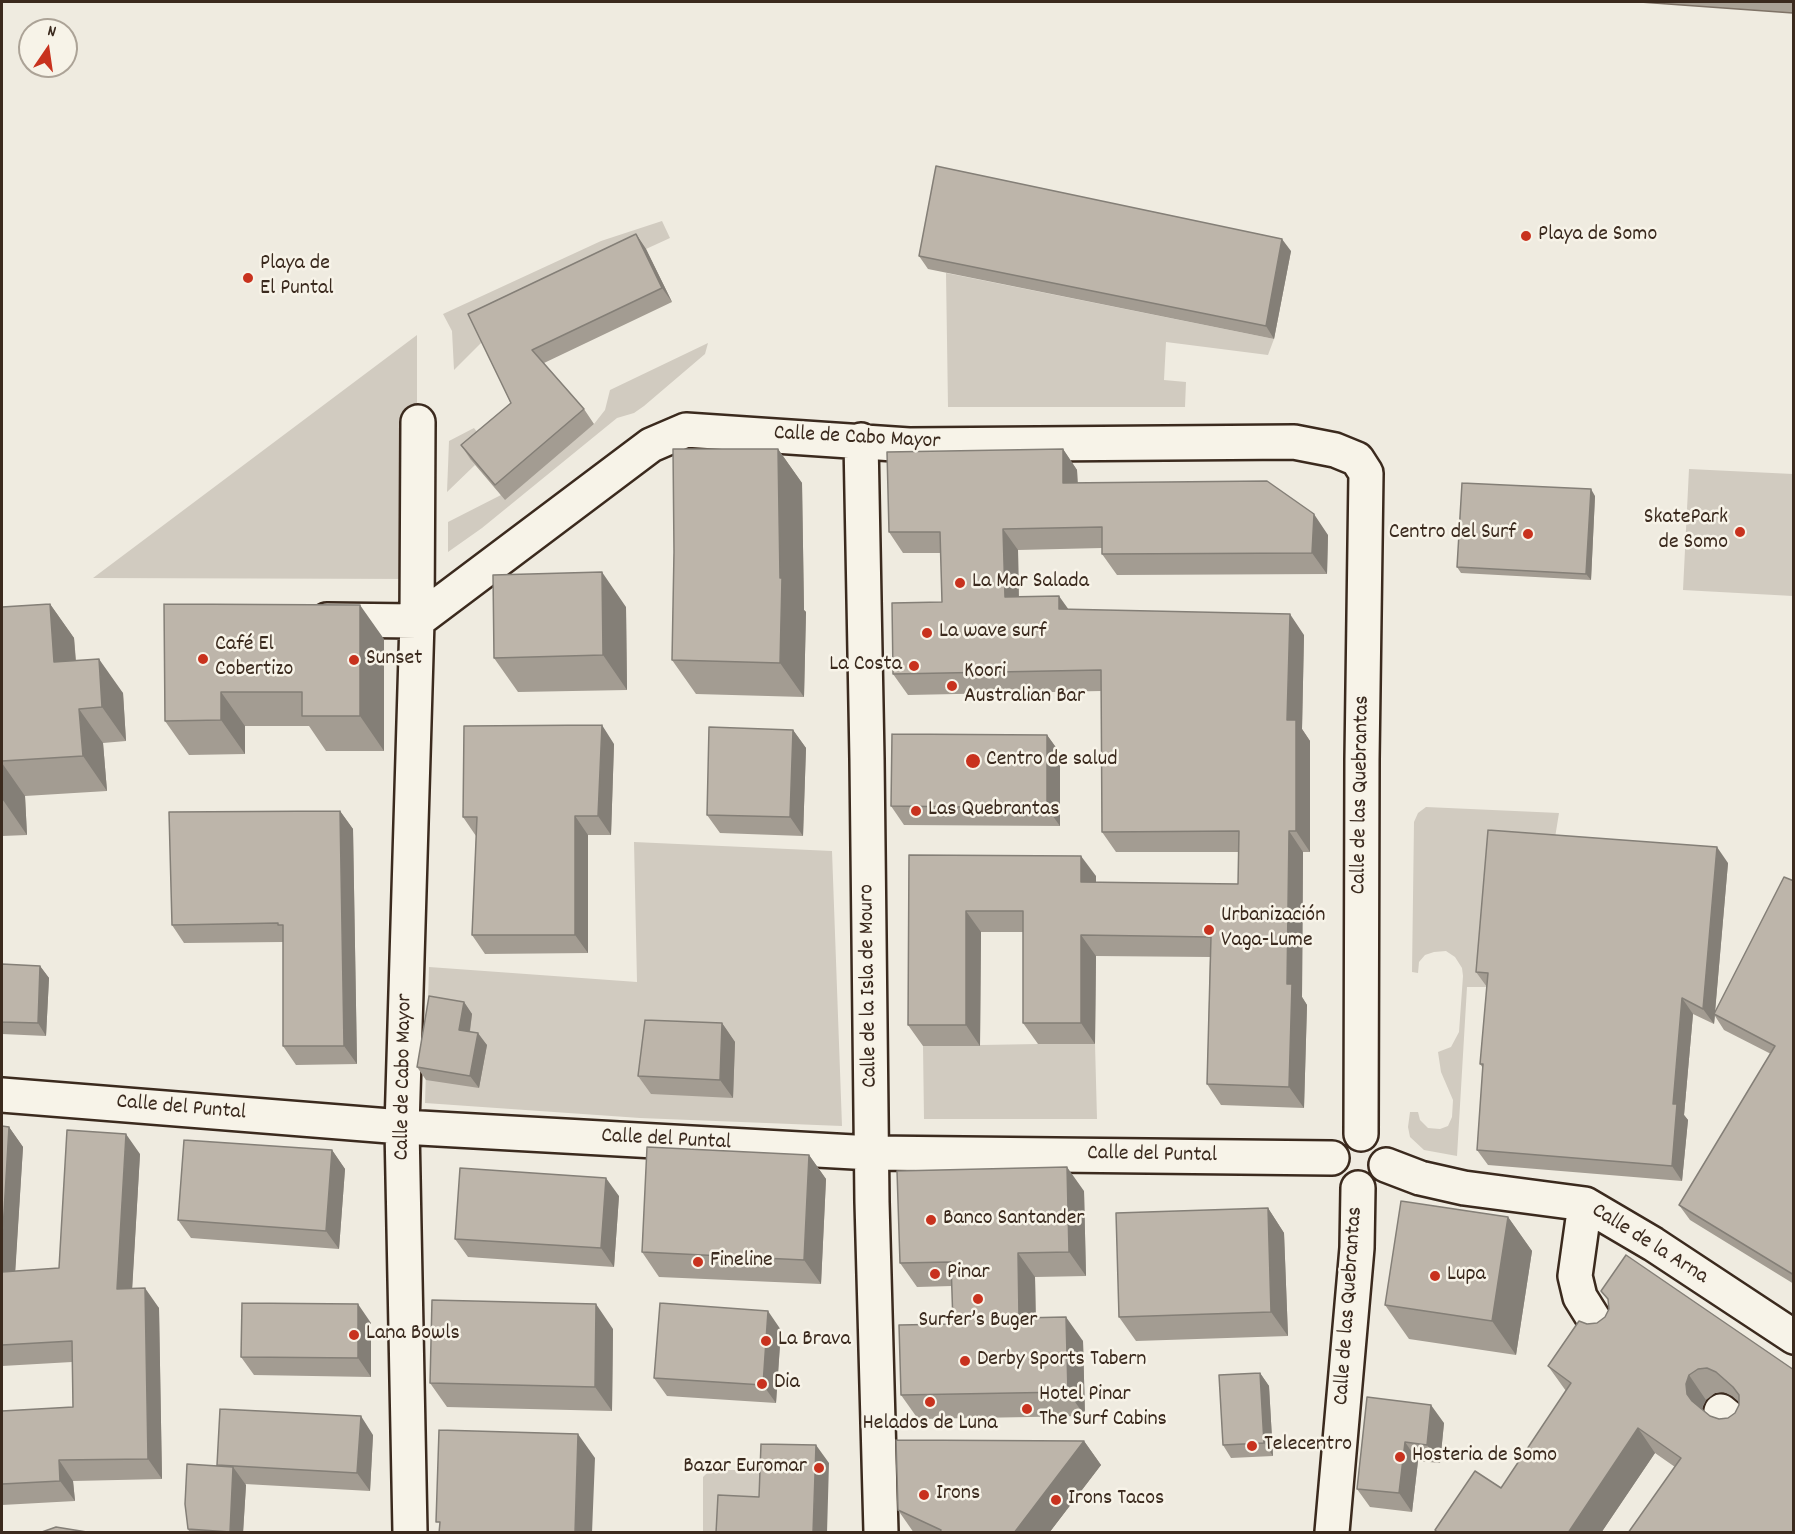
<!DOCTYPE html>
<html>
<head>
<meta charset="utf-8">
<style>
	body { margin:0 }
	#map { position:relative; width:1795px; height:1534px; overflow:hidden; background:#efebe0; font-family:Dekko,sans-serif }
	canvas { display:block }
	.frame { position:absolute; inset:0; border:3px solid #3b2a1e; pointer-events:none }
	.north { position:absolute; left:18px; top:18px; width:60px; height:60px; box-sizing:border-box; background:#f7f3e8; border:2px solid #aca397; border-radius:50%; rotate:13deg; font-size:16px; font-weight:700; line-height:24px; text-align:center; color:#3b2a1e }
	.north::after { content:''; display:block; margin:auto; width:21px; height:27px; background:#c8321e; clip-path:polygon(50% 0,100% 100%,50% 72%,0 100%) }
</style>
</head>
<body>
<div id="map">
<canvas width="1795" height="1534"></canvas>
<div class="frame"></div>
<div class="north">N</div>
</div>
<script>
const ctx = document.querySelector('canvas').getContext('2d');
ctx.lineJoin = 'round';
function paint(path, color) { ctx.fillStyle = color; ctx.fill(path, 'evenodd'); }
const shape = rows => new Path2D(rows.map(r => 'M' + r).join(''));
function trace(path, color, width, dash) { ctx.strokeStyle = color; ctx.lineWidth = width; ctx.lineCap = dash ? 'butt' : 'round'; ctx.setLineDash(dash || []); ctx.stroke(path); }
function label(font, color, halo, rows, align = 'center') {
  ctx.font = font + ' Dekko,sans-serif'; ctx.lineWidth = 5; ctx.setLineDash([]); ctx.textBaseline = 'middle'; ctx.strokeStyle = halo; ctx.fillStyle = color; for (const [text, x, y, turn = 0] of rows) {
    ctx.save(); ctx.translate(x, y); ctx.rotate((+turn || 0) * Math.PI / 180); ctx.textAlign = isNaN(turn) ? turn : align; if (halo) ctx.strokeText(text, 0, 0); ctx.fillText(text, 0, 0); ctx.restore();
  }
}
const green = shape([
	[662,221,670,238,646,249,484,340,454,370,452,331,443,314,601,241],
	[946,273,1274,339,1268,355,1166,342,1164,380,1186,382,1185,407,948,407],
	[417,335,417,579,93,578],
	[708,343,705,354,644,406,634,413,617,418,482,528,448,552,448,522,501,495,594,424,605,410,610,390],
	[474,428,488,446,471,460,475,465,447,492,449,441],
	[1689,469,1793,474,1793,596,1683,590],
	[1426,807,1559,813,1553,850,1498,846,1487,987,1467,987,1457,1156,1424,1150,1410,1137,1408,1127,1410,1112,1418,1112,1420,1120,1428,1128,1440,1129,1448,1126,1452,1117,1453,1100,1441,1072,1438,1052,1451,1047,1459,1032,1463,976,1462,968,1455,957,1446,951,1434,952,1425,955,1419,962,1418,973,1412,972,1414,822,1418,813],
	[634,842,832,851,842,1126,640,1118,425,1103,429,967,637,982],
	[1038,1044,1095,1044,1097,1119,924,1119,923,1046],
	[710,1470,773,1470,772,1515,730,1532,703,1532,703,1477]
]);
const water = shape([
	[1640,2,1793,2,1793,13,1640,2]
]);
const minor = shape([
	[861,440,867,759,872,1202,881,1532],
	[327,620,417,621,651,445,686,430,909,445,1294,442,1335,450,1357,459,1366,473,1362,759,1361,1134],
	[2,1095,402,1127,872,1153,1332,1158],
	[1386,1165,1420,1178,1464,1188,1585,1204,1653,1244,1794,1337],
	[1585,1204,1575,1276,1580,1297,1595,1321,1607,1330],
	[1721,1411,1738,1425],
	[410,1532,402,1127,417,621,418,422],
	[1332,1532,1357,1248,1358,1188]
]);
const wall = shape([
	[636,234,646,249,672,302,544,363,584,409,594,424,505,500,471,460,461,445,511,403,468,314],
	[1291,251,1274,339,928,269,919,256],
	[778,449,802,483,804,610,806,612,804,697,696,694,672,660,674,552],
	[1063,449,1077,470,1078,483,1328,535,1327,574,1117,575,1102,554,1102,548,1018,550,1019,597,1068,609,1304,635,1302,729,1310,741,1310,852,1303,852,1302,997,1307,1005,1304,1108,1221,1105,1207,1084,1210,957,1096,956,1095,1044,1038,1044,1023,1023,1023,932,981,932,980,1046,923,1046,908,1025,909,855,1096,876,1096,882,1238,884,1238,852,1116,852,1102,832,1101,691,908,695,893,674,942,602,941,553,903,553,889,532],
	[1595,496,1591,580,1461,573,1457,567],
	[50,604,74,638,76,660,123,693,126,741,103,743,107,791,25,796,27,835,2,836,2,607],
	[164,604,384,639,384,751,326,751,309,726,245,726,245,754,189,755,165,721],
	[626,607,627,690,518,692,494,658],
	[793,730,806,748,803,836,720,833,707,815],
	[1047,735,1060,753,1060,826,904,825,891,806],
	[614,744,611,835,588,835,588,953,485,954,472,935,476,836,463,817],
	[340,811,353,829,357,1064,296,1065,283,1046,283,942,184,943,172,925],
	[1728,863,1715,1011,1794,881,1794,1284,1690,1220,1679,1205,1771,1054,1724,1030,1715,1016,1714,1024,1693,1014,1684,1115,1688,1120,1682,1181,1488,1165,1477,1150,1483,1068,1480,1064,1487,987,1476,972],
	[2,964,40,966,49,978,46,1036,2,1034],
	[464,1002,472,1014,470,1032,487,1045,479,1088,426,1080,417,1067],
	[722,1023,735,1042,733,1098,651,1094,638,1076],
	[2,1126,9,1127,23,1147,15,1271,59,1268,140,1154,132,1288,159,1308,162,1479,73,1481,75,1501,2,1505,2,1411,73,1407,72,1362,2,1366],
	[332,1150,345,1169,339,1249,191,1238,178,1220],
	[809,1155,826,1179,821,1284,659,1277,642,1252],
	[1084,1191,1086,1276,1035,1277,1036,1318,1083,1341,1085,1416,918,1419,901,1395,953,1324,952,1286,917,1287,900,1263],
	[619,1196,614,1267,468,1257,455,1239],
	[1268,1208,1284,1233,1288,1336,1136,1341,1119,1317],
	[1508,1217,1532,1251,1516,1355,1409,1339,1385,1305],
	[1601,1291,1794,1370,1675,1467,1655,1453,1601,1533,1436,1533,1435,1530,1501,1488,1566,1391,1548,1366,1587,1324,1597,1323,1605,1317,1609,1309,1608,1300],
	[1724,1392,1732,1396,1739,1402,1739,1405,1735,1413,1728,1418,1719,1419,1710,1416,1703,1410,1702,1408,1706,1400,1715,1393],
	[371,1323,371,1377,254,1375,241,1357],
	[613,1329,612,1411,447,1407,430,1383],
	[781,1330,776,1403,667,1396,654,1378],
	[1260,1373,1269,1386,1273,1456,1231,1458,1223,1445],
	[1367,1397,1444,1423,1440,1463,1418,1461,1412,1512,1370,1507,1357,1489],
	[373,1435,370,1491,245,1484,246,1485,243,1533,190,1533,188,1529,218,1466,217,1465],
	[1084,1441,1101,1465,1049,1533,914,1533,898,1510]
]);
const shadedWall = shape([
	[636,234,646,249,672,302,662,288],
	[1282,239,1291,251,1274,339,1266,326],
	[778,449,802,483,804,610,806,612,804,697,780,663],
	[1063,449,1077,470,1078,504,1063,483],
	[1591,489,1595,496,1591,580,1586,574],
	[1314,514,1328,535,1327,574,1312,553],
	[1003,529,1018,550,1019,618,1005,597],
	[602,572,626,607,627,690,603,655],
	[1059,596,1074,617,1059,609],
	[50,604,74,638,78,696,54,662],
	[360,605,384,639,384,751,360,716],
	[1290,614,1304,635,1302,729,1310,741,1310,852,1296,831,1287,720],
	[99,659,123,693,126,741,102,707],
	[221,692,245,726,245,754,221,720],
	[79,709,103,743,107,791,83,756],
	[602,725,614,744,611,835,598,816],
	[793,730,806,748,803,836,790,817],
	[1047,735,1060,753,1060,826,1047,808],
	[2,763,25,796,27,835,3,800],
	[340,811,353,829,357,1064,344,1046],
	[575,816,588,835,588,953,575,935],
	[1289,831,1303,852,1302,997,1307,1005,1304,1108,1289,1087,1287,984],
	[1717,847,1728,863,1714,1024,1703,1009],
	[1081,856,1096,876,1096,903,1081,882],
	[966,911,981,932,980,1046,966,1025],
	[1081,935,1096,956,1095,1044,1081,1023],
	[40,966,49,978,46,1036,38,1023],
	[1682,998,1693,1014,1684,1115,1688,1120,1682,1181,1672,1166,1673,1104],
	[464,1002,472,1014,468,1043,459,1030],
	[722,1023,735,1042,733,1098,720,1080],
	[478,1033,487,1045,479,1088,470,1076],
	[9,1127,23,1147,14,1292,2,1274,2,1247],
	[126,1134,140,1154,131,1309,117,1289],
	[332,1150,345,1169,339,1249,326,1231],
	[809,1155,826,1179,821,1284,804,1260],
	[1067,1167,1084,1191,1086,1276,1069,1252],
	[606,1178,619,1196,614,1267,601,1248],
	[1268,1208,1284,1233,1288,1336,1271,1312],
	[1508,1217,1532,1251,1516,1355,1492,1321],
	[1018,1253,1035,1277,1036,1342,1019,1318],
	[145,1288,159,1308,162,1479,148,1459],
	[358,1304,371,1323,371,1377,358,1358],
	[596,1304,613,1329,612,1411,595,1387],
	[768,1311,781,1330,776,1403,763,1385],
	[1066,1317,1083,1341,1085,1416,1068,1392],
	[1260,1373,1269,1386,1273,1456,1264,1443],
	[1689,1375,1706,1400,1702,1408,1704,1418,1687,1394,1686,1384],
	[1431,1405,1444,1423,1440,1463,1427,1445],
	[361,1416,373,1435,370,1491,357,1473],
	[1638,1428,1655,1453,1601,1533,1568,1533],
	[578,1434,595,1458,592,1533,575,1533],
	[1084,1441,1101,1465,1049,1533,1014,1533],
	[1405,1442,1418,1461,1412,1512,1399,1493],
	[816,1445,829,1463,827,1533,813,1533],
	[59,1460,73,1481,75,1501,60,1481],
	[233,1467,246,1485,243,1533,230,1532]
]);
const building = shape([
	[936,166,1282,239,1266,326,919,256,936,166],
	[636,234,662,288,532,350,584,409,495,485,461,445,511,403,468,314,636,234],
	[673,449,778,449,780,578,782,578,780,663,672,660,674,552,673,449],
	[1063,449,1063,483,1267,481,1314,514,1312,553,1102,554,1102,527,1003,529,1005,597,1059,596,1059,609,1290,614,1287,720,1296,720,1296,831,1289,831,1287,984,1292,984,1289,1087,1207,1084,1211,937,1081,935,1081,1023,1023,1023,1023,911,966,911,966,1025,908,1025,909,855,1081,856,1081,882,1238,884,1239,831,1102,832,1101,670,893,674,892,603,942,602,940,532,889,532,887,452,1063,449],
	[1462,483,1591,489,1586,574,1457,567,1462,483],
	[602,572,603,655,494,658,493,575,602,572],
	[50,604,54,662,99,659,102,707,79,709,83,756,2,761,2,607,50,604],
	[164,604,360,605,360,716,302,716,302,692,221,692,221,720,165,721,164,604],
	[602,725,598,816,575,816,575,935,472,935,477,817,463,817,464,726,602,725],
	[709,727,793,730,790,817,707,815,709,727],
	[892,734,1047,735,1047,808,891,806,892,734],
	[2,776,3,800,2,801,2,776],
	[340,811,344,1046,283,1046,283,925,278,925,278,923,172,925,169,812,340,811],
	[1488,830,1717,847,1703,1009,1682,998,1673,1104,1677,1104,1672,1166,1477,1150,1483,1064,1480,1064,1488,973,1476,972,1488,830],
	[1784,877,1794,881,1794,1275,1679,1205,1775,1046,1714,1014,1784,877],
	[2,964,40,966,38,1023,2,1022,2,964],
	[429,996,464,1002,459,1030,478,1033,470,1076,417,1067,429,996],
	[645,1020,722,1023,720,1080,638,1076,645,1020],
	[2,1126,9,1127,2,1247,2,1126],
	[67,1130,126,1134,117,1289,145,1288,148,1459,59,1460,60,1481,2,1484,2,1411,73,1407,72,1341,2,1345,2,1272,59,1268,67,1130],
	[184,1140,332,1150,326,1231,178,1220,184,1140],
	[647,1147,809,1155,804,1260,642,1252,647,1147],
	[1067,1167,1069,1252,1018,1253,1019,1318,1066,1317,1068,1392,901,1395,899,1325,953,1324,951,1262,900,1263,897,1171,1067,1167],
	[460,1168,606,1178,601,1248,455,1239,460,1168],
	[1401,1201,1508,1217,1492,1321,1385,1305,1401,1201],
	[1268,1208,1271,1312,1119,1317,1116,1213,1268,1208],
	[1626,1255,1794,1370,1794,1533,1628,1533,1681,1458,1638,1428,1568,1533,1438,1533,1435,1530,1475,1471,1501,1488,1571,1383,1548,1366,1579,1321,1587,1324,1597,1323,1605,1317,1609,1309,1608,1299,1601,1291,1626,1255],
	[1707,1368,1716,1372,1733,1387,1739,1395,1739,1405,1735,1413,1728,1418,1719,1419,1710,1416,1692,1401,1687,1394,1686,1384,1689,1375,1698,1369,1707,1368],
	[432,1300,596,1304,595,1387,430,1383,432,1300],
	[242,1303,358,1304,358,1358,241,1357,242,1303],
	[660,1303,768,1311,763,1385,654,1378,660,1303],
	[1260,1373,1264,1443,1223,1445,1219,1375,1260,1373],
	[1367,1397,1431,1405,1427,1445,1405,1442,1399,1493,1357,1489,1367,1397],
	[220,1409,361,1416,357,1473,217,1465,220,1409],
	[439,1430,578,1434,575,1533,439,1533,440,1522,436,1522,439,1430],
	[896,1440,1084,1441,1014,1533,940,1533,941,1530,898,1510,896,1440],
	[761,1444,816,1445,813,1533,716,1533,718,1495,759,1497,761,1444],
	[187,1464,233,1467,230,1532,188,1529,185,1504,187,1464],
	[56,1527,93,1533,39,1533,56,1527]
]);
const markers = [
	[1526,236,6,"#c8321e"],
	[248,278,6,"#c8321e"],
	[1740,532,6,"#c8321e"],
	[1528,534,6,"#c8321e"],
	[960,583,6,"#c8321e"],
	[927,633,6,"#c8321e"],
	[203,659,6,"#c8321e"],
	[354,660,6,"#c8321e"],
	[914,666,6,"#c8321e"],
	[952,686,6,"#c8321e"],
	[973,761,8,"#c8321e"],
	[916,811,6,"#c8321e"],
	[1209,930,6,"#c8321e"],
	[931,1220,6,"#c8321e"],
	[698,1262,6,"#c8321e"],
	[935,1274,6,"#c8321e"],
	[1435,1276,6,"#c8321e"],
	[978,1299,6,"#c8321e"],
	[354,1335,6,"#c8321e"],
	[766,1341,6,"#c8321e"],
	[965,1361,6,"#c8321e"],
	[762,1384,6,"#c8321e"],
	[930,1402,6,"#c8321e"],
	[1027,1409,6,"#c8321e"],
	[1252,1446,6,"#c8321e"],
	[1400,1457,6,"#c8321e"],
	[819,1468,6,"#c8321e"],
	[924,1495,6,"#c8321e"],
	[1056,1500,6,"#c8321e"]
];
const poiNames = [
	["Playa de Somo",1538,236],
	["Playa de",260,265],
	["El Puntal",260,290],
	["SkatePark",1728,519,"right"],
	["de Somo",1728,544,"right"],
	["Centro del Surf",1516,534,"right"],
	["La Mar Salada",972,583],
	["La wave surf",939,633],
	["Café El",215,646],
	["Cobertizo",215,671],
	["Sunset",366,660],
	["La Costa",902,666,"right"],
	["Koori",964,673],
	["Australian Bar",964,698],
	["Centro de salud",986,761],
	["Las Quebrantas",928,811],
	["Urbanización",1221,917],
	["Vaga-Lume",1221,942],
	["Banco Santander",943,1220],
	["Fineline",710,1262],
	["Pinar",947,1274],
	["Lupa",1447,1276],
	["Surfer’s Buger",978,1322,"center"],
	["Lana Bowls",366,1335],
	["La Brava",778,1341],
	["Derby Sports Tabern",977,1361],
	["Dia",774,1384],
	["Hotel Pinar",1039,1396],
	["The Surf Cabins",1039,1421],
	["Helados de Luna",930,1425,"center"],
	["Telecentro",1264,1446],
	["Hosteria de Somo",1412,1457],
	["Bazar Euromar",807,1468,"right"],
	["Irons",936,1495],
	["Irons Tacos",1068,1500]
];
const streetNames = [
	["Calle de Cabo Mayor",857,439,3],
	["Calle de las Quebrantas",1362,795,-89],
	["Calle de la Isla de Mouro",870,986,-91],
	["Calle de Cabo Mayor",405,1077,-89],
	["Calle del Puntal",181,1109,5],
	["Calle del Puntal",666,1141,3],
	["Calle del Puntal",1152,1156,1],
	["Calle de la Arna",1649,1245,32],
	["Calle de las Quebrantas",1350,1306,-86]
];
paint(green, '#d1cbc0');
paint(water, '#aaa296');
trace(water, '#7e7266', 1.5);
trace(minor, '#3b2a1e', 38);
trace(minor, '#f7f3e8', 33);
paint(wall, '#a39c92');
paint(shadedWall, '#847f77');
paint(building, '#bdb5aa');
trace(building, '#847f77', 1.5);
for (const [x, y, r, color] of markers) { const dot = new Path2D(); dot.arc(x, y, r, 0, 2 * Math.PI); ctx.fillStyle = color; ctx.fill(dot); trace(dot, '#f7f3e8', 2); }
label('22px', '#3b2a1e', '#f7f3e8', poiNames, 'left');
label('22px', '#3b2a1e', '#f7f3e8', streetNames);
</script>
</body>
</html>
